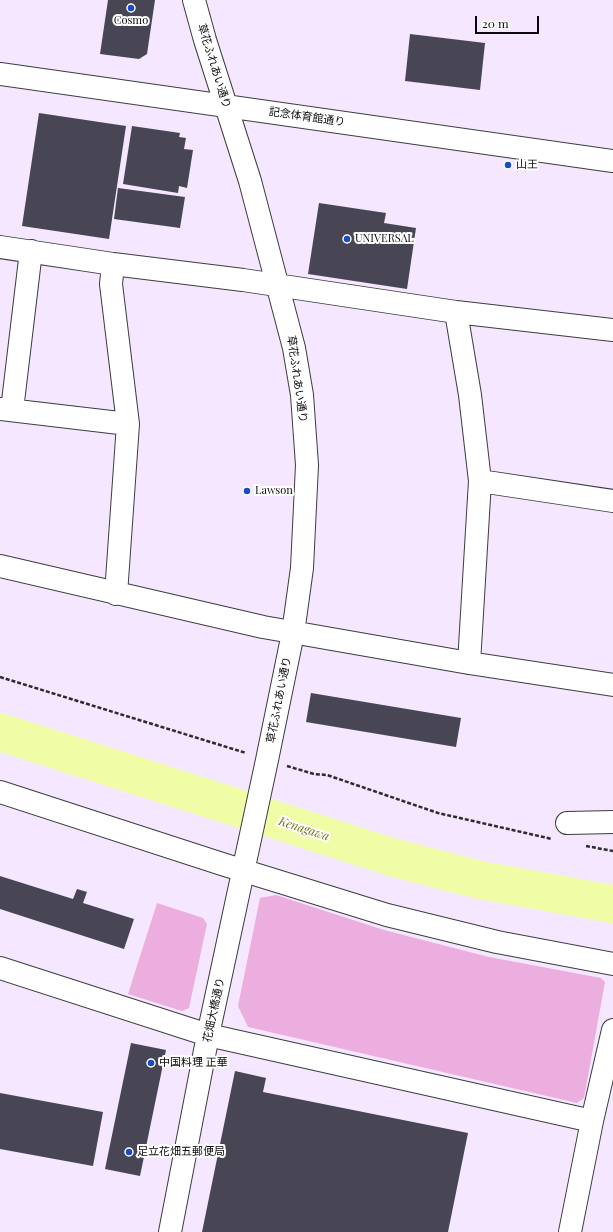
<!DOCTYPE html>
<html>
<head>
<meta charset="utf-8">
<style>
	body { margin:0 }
	#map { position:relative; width:613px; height:1232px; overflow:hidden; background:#f4e7ff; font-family:"Playfair Display",serif }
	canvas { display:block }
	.scale { position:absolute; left:475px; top:16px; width:64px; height:18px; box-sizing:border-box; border:2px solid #0a0a0a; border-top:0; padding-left:5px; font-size:12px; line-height:14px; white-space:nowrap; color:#0a0a0a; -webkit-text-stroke:3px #fff; paint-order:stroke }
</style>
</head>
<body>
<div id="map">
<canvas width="613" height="1232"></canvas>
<div class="scale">20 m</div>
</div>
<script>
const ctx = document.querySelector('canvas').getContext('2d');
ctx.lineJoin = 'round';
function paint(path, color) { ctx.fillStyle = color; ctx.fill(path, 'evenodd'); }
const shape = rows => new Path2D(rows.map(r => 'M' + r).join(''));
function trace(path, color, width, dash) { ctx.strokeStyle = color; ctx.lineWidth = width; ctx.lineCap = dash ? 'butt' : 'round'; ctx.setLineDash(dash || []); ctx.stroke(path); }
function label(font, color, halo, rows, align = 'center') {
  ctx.font = font + ' "Playfair Display","Noto Sans JP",serif'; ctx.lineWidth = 4; ctx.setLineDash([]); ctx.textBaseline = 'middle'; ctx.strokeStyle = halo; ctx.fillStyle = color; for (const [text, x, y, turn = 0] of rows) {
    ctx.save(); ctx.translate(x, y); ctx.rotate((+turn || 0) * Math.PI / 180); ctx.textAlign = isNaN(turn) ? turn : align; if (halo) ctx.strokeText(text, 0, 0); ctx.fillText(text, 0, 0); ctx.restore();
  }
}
const green = shape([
	[276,895,384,930,489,957,601,978,605,982,584,1098,577,1103,248,1027,238,1006,260,898],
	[157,903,203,918,207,924,189,1008,182,1011,128,994]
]);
const river = shape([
	[0,732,395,858,480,880,613,904]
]);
const building = shape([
	[108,0,155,0,147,54,139,59,100,54],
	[410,34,485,43,480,90,405,81],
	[39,113,126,126,109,239,22,226],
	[132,126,180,133,179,137,186,138,184,149,193,150,187,188,179,186,178,193,123,184],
	[118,188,185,197,180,228,114,219],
	[319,203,386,213,384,223,416,228,407,289,308,274],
	[311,693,461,718,456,747,306,722],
	[0,876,73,899,77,889,87,892,83,903,134,919,124,949,0,909],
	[131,1043,166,1050,140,1176,105,1169],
	[235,1071,266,1078,263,1092,468,1133,448,1232,202,1232],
	[0,1093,103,1112,93,1166,0,1149]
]);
const path = shape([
	[0,677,246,753],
	[287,766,314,774,327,775,438,813,552,839],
	[586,846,613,851]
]);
const minor = shape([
	[0,74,613,161],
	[0,247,113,264,243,280,456,312,613,330],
	[113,264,111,284,128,424,116,594],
	[456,312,470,395,480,481,469,663],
	[0,409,128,424],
	[12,410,31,251],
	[480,481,613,501],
	[0,566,263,627,469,663,613,685],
	[0,792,222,864,387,915,497,942,613,964],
	[567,823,613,822],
	[0,968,208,1035,592,1121],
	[170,1232,208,1035,267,760,293,633,302,568,307,465,302,395,294,348,250,181,205,40,194,0],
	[570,1232,592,1121,613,1030]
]);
const markers = [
	[131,8,4,"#174cc5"],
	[508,165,4,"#174cc5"],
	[347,239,4,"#174cc5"],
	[247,491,4,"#174cc5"],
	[151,1063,4,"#174cc5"],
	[129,1152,4,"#174cc5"]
];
const poiNames = [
	["Cosmo",131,21,"center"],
	["山王",516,165],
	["UNIVERSAL",355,239],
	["Lawson",255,491],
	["中国料理 正華",159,1063],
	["足立花畑五郵便局",137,1152]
];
const streetNames = [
	["草花ふれあい通り",214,66,73],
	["記念体育館通り",307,117,8],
	["草花ふれあい通り",297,379,82],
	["草花ふれあい通り",279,700,-79],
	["花畑大橋通り",214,1010,-78]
];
const waterNames = [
	["Kenagawa",304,829,18]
];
paint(green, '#ecaede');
trace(river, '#f1fca7', 38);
paint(building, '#484654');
trace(minor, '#3d3d3d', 24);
trace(path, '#2c2c2c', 2.5, [4, 2]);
trace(minor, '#fff', 22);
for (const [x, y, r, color] of markers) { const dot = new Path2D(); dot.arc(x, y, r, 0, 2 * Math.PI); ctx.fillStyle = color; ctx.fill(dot); trace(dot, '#fff', 1.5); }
label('11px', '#0a0a0a', '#fff', poiNames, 'left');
label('11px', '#0a0a0a', '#fff', streetNames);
label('italic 12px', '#65790c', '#fff', waterNames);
</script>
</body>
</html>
